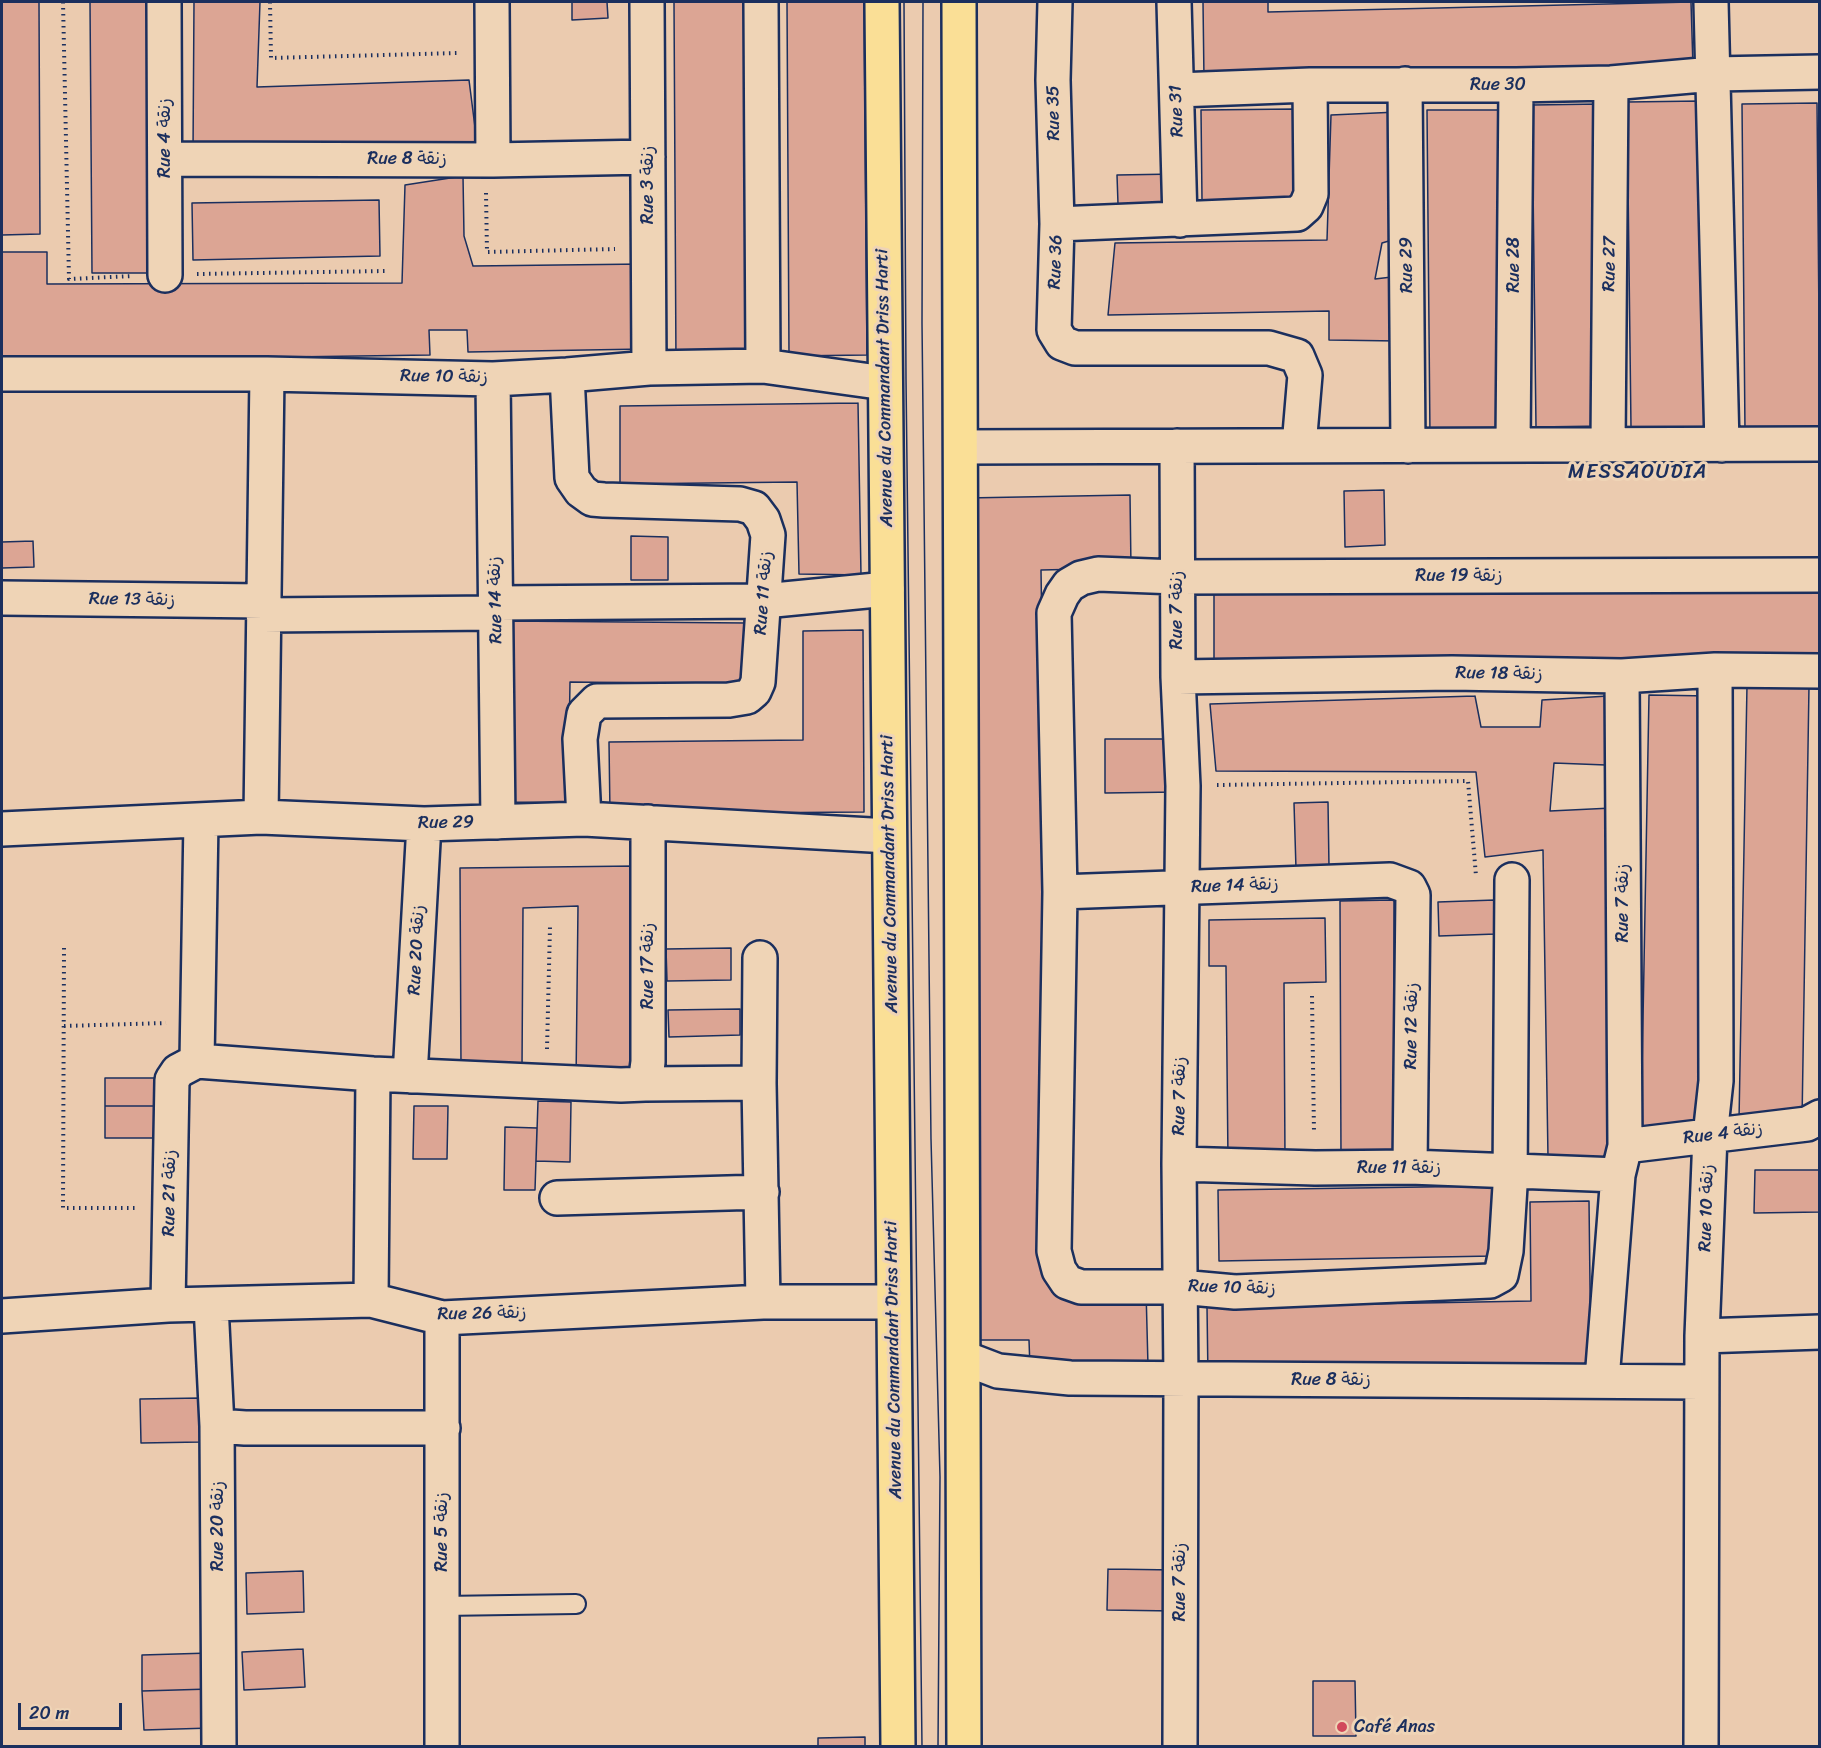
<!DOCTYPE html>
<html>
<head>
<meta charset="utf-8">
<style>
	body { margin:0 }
	#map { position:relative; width:1821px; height:1748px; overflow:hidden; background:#ebcbaf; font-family:Sriracha,sans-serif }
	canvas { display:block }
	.frame { position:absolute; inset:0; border:3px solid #1b2f5e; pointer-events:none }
	.scale { position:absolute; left:18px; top:1703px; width:104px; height:27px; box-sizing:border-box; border:3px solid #1b2f5e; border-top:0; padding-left:8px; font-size:18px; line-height:21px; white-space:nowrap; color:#1b2f5e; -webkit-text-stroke:4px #efd4b6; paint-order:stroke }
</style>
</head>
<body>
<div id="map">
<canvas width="1821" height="1748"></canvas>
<div class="frame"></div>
<div class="scale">20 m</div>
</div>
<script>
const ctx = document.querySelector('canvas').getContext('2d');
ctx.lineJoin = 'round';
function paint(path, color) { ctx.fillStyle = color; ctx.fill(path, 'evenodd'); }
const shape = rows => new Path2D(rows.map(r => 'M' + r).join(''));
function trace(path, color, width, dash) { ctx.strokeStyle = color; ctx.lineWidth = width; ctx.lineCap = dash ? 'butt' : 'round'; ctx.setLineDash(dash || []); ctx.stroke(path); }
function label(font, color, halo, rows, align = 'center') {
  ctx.font = font + ' Sriracha,"Playpen Sans Arabic",sans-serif'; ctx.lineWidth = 6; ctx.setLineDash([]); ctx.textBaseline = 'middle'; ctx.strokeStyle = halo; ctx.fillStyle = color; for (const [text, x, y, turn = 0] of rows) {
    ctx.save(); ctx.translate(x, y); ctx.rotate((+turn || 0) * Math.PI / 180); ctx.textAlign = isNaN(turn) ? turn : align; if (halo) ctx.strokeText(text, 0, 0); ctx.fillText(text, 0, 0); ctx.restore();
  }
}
const building = shape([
	[2,2,39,2,40,234,2,235,2,2],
	[90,2,157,2,159,273,92,273,90,2],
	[194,2,260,2,257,87,469,80,477,143,193,153,194,2],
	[572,2,607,2,608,18,572,20,572,2],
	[674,2,751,2,754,365,676,366,674,2],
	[787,2,864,2,867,355,789,356,787,2],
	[1203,2,1268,2,1268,12,1691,2,1693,67,1204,80,1203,2],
	[1701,101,1704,427,1631,428,1627,102,1701,101],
	[1817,103,1820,430,1745,432,1742,104,1817,103],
	[1601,104,1604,426,1536,427,1532,105,1601,104],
	[1296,109,1296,199,1202,200,1201,110,1296,109],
	[1427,110,1502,110,1505,437,1430,438,1427,110],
	[1398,112,1399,238,1382,243,1375,279,1400,276,1398,341,1329,340,1329,311,1108,315,1115,243,1327,240,1331,115,1398,112],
	[1176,174,1177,203,1118,204,1117,175,1176,174],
	[463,176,464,236,473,266,644,264,645,349,468,352,467,330,429,330,430,355,2,361,2,252,47,252,47,284,402,283,405,185,463,176],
	[379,200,380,256,193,260,192,203,379,200],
	[858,403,861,575,799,574,797,482,620,484,620,406,858,403],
	[1384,490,1385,545,1345,547,1344,491,1384,490],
	[1130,495,1131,568,1041,570,1052,1292,1146,1290,1148,1366,1030,1368,1029,1340,978,1340,966,498,1130,495],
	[631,536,668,537,668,580,631,580,631,536],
	[33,541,34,567,2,568,2,542,33,541],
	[1820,582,1820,663,1214,670,1214,589,1820,582],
	[506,621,747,623,746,684,570,682,568,803,503,802,506,621],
	[863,630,864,812,610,814,609,742,803,740,803,631,863,630],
	[1747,685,1809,686,1802,1121,1739,1120,1747,685],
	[1649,695,1709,696,1701,1128,1641,1127,1649,695],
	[1475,696,1481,727,1540,727,1542,700,1608,696,1606,765,1554,763,1550,811,1612,808,1612,1157,1548,1157,1543,850,1485,857,1476,772,1216,771,1210,704,1475,696],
	[1105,739,1177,739,1177,792,1105,793,1105,739],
	[1328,802,1329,867,1296,869,1294,803,1328,802],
	[636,866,637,1081,576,1082,578,906,523,908,522,1068,461,1069,460,868,636,866],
	[1394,900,1394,1160,1341,1160,1340,901,1394,900],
	[1495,900,1496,934,1439,936,1438,902,1495,900],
	[1325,918,1326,982,1284,983,1285,1161,1228,1161,1226,966,1209,966,1209,920,1325,918],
	[731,948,731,980,667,981,666,949,731,948],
	[740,1009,740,1035,669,1037,668,1010,740,1009],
	[105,1078,160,1078,160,1106,105,1106,105,1078],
	[538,1101,571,1102,570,1162,536,1161,538,1101],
	[105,1106,160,1106,161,1138,105,1138,105,1106],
	[414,1106,448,1106,447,1159,413,1159,414,1106],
	[505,1127,537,1128,535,1190,504,1190,505,1127],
	[1755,1170,1820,1170,1820,1212,1754,1213,1755,1170],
	[1492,1186,1493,1256,1219,1261,1218,1190,1492,1186],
	[1589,1201,1591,1370,1208,1378,1207,1307,1531,1301,1530,1202,1589,1201],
	[201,1398,201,1442,141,1443,140,1399,201,1398],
	[1108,1569,1175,1570,1174,1611,1107,1610,1108,1569],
	[303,1571,304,1612,247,1614,246,1573,303,1571],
	[303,1649,305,1687,244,1690,242,1652,303,1649],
	[210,1653,210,1689,142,1691,142,1655,210,1653],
	[1313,1681,1355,1681,1356,1736,1313,1736,1313,1681],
	[210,1689,211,1728,144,1730,142,1691,210,1689],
	[865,1737,865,1746,818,1746,818,1738,865,1737]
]);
const path = shape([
	[63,2,69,279,133,276],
	[270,2,271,58,458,53],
	[486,193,487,252,615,249],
	[197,274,385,271],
	[1217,785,1468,781,1476,876],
	[64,948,63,1208,137,1208],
	[1312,996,1314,1133],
	[64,1026,166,1023],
	[547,1049,550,927]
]);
const lane = shape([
	[442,1606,576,1604]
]);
const street = shape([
	[164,2,165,275],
	[492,2,493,160],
	[647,2,649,368],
	[761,2,763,366],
	[1055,2,1053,80,1057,224,1054,330,1062,343,1075,348,1269,348,1297,356,1305,375,1299,446],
	[1174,2,1180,220],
	[1711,2,1722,445],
	[1405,84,1408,446],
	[1177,90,1310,85,1516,85,1611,83,1713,74,1820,72],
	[166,159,493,160,648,157],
	[1057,224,1297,214,1306,206,1311,194,1310,85],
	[2,374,267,374,493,379,567,375,649,368,763,366,885,383],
	[567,375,572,478,581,491,592,499,604,500,740,504,754,508,763,520,768,535,758,682,754,691,747,697,729,700,597,701,584,714,580,739,584,819],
	[493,379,498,822],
	[1513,445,1516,85],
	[1608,445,1611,83],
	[1177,446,1178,677,1183,786,1179,1164,1181,1380,1180,1746],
	[961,447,1820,444],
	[2,598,263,601],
	[496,603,764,601,887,589],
	[263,615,496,613],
	[1178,677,1452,673,1622,676,1715,670,1820,671],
	[261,817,267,374],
	[2,829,261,817,424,824,584,819,889,836],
	[1512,880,1510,1186,1506,1251,1501,1275,1490,1281,1235,1292,1180,1287,1081,1287,1067,1282,1059,1270,1054,1251,1060,892,1054,613,1062,595,1069,585,1081,578,1098,574,1177,577,1820,575],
	[1060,892,1390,880,1409,887,1413,895,1410,1167],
	[760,958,759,1083,763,1302],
	[197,1061,201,820],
	[410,1076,424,824],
	[645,1084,759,1083],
	[1625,1146,1807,1124,1820,1117],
	[1179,1164,1315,1168,1410,1167,1618,1175],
	[557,1198,762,1192],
	[371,1300,373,1074],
	[168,1305,172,1080,178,1071,197,1061,373,1074,621,1085,645,1084,648,1062,648,822],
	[211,1305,217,1426,219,1746],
	[2,1316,168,1305,371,1300,442,1318,763,1302,893,1302],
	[1702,1336,1820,1332],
	[964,1358,998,1371,1070,1378,1701,1382],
	[1602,1380,1618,1175,1625,1146,1622,676],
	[217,1426,245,1428,443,1428],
	[442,1746,442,1318],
	[1701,1746,1702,1336,1710,1136,1716,1081,1715,670]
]);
const primary = shape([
	[882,2,898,1746],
	[959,2,964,1746]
]);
const tram = shape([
	[904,2,906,379,922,1746],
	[923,2,922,323,931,1139,940,1477,938,1746]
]);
const markers = [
	[1342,1727,6,"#d1495b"]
];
const streetNames = [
	["Rue 30",1498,85],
	["Rue 31",1177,111,-92],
	["Rue 35",1054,113,-91],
	["Rue 4 زنقة",165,138,-90],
	["Rue 8 زنقة",407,159],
	["Rue 3 زنقة",648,185,-90],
	["Rue 36",1056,262,-88],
	["Rue 27",1610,264,-89],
	["Rue 29",1407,265,-91],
	["Rue 28",1514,265,-90],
	["Rue 10 زنقة",444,377,1],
	["Avenue du Commandant Driss Harti",885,388,-91],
	["Rue 19 زنقة",1459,576],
	["Rue 11 زنقة",764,593,-86],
	["Rue 13 زنقة",132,600,1],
	["Rue 14 زنقة",496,600,-91],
	["Rue 7 زنقة",1177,610,-90],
	["Rue 18 زنقة",1499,674,1],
	["Rue 29",446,823,-1],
	["Avenue du Commandant Driss Harti",890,874,-91],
	["Rue 14 زنقة",1235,886,-2],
	["Rue 7 زنقة",1623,903,-90],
	["Rue 20 زنقة",417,950,-87],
	["Rue 17 زنقة",648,966,-90],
	["Rue 12 زنقة",1412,1026,-89],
	["Rue 7 زنقة",1180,1096,-89],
	["Rue 4 زنقة",1723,1134,-7],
	["Rue 11 زنقة",1399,1168],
	["Rue 21 زنقة",170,1193,-89],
	["Rue 10 زنقة",1707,1208,-88],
	["Rue 10 زنقة",1232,1288,2],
	["Rue 26 زنقة",482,1314,-1],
	["Avenue du Commandant Driss Harti",894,1360,-91],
	["Rue 8 زنقة",1331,1380],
	["Rue 20 زنقة",218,1526,-90],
	["Rue 5 زنقة",442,1532,-90],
	["Rue 7 زنقة",1180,1582,-90]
];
const poiNames = [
	["Café Anas",1354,1727]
];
const neighbourhoodNames = [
	["MESSAOUDIA",1638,473]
];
paint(building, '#dca594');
trace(building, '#1b2f5e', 1.5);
trace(lane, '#1b2f5e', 22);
trace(street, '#1b2f5e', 38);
trace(primary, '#1b2f5e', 38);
trace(path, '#1b2f5e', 4, [1.5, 4.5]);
trace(lane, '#efd4b6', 18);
trace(street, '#efd4b6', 33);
trace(primary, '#fadf96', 33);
trace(tram, '#1b2f5e', 1.5);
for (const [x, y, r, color] of markers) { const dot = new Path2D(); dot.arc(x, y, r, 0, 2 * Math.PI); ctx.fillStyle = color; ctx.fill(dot); trace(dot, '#efd4b6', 2); }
label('18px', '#1b2f5e', '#efd4b6', streetNames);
label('18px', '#1b2f5e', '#efd4b6', poiNames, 'left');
ctx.letterSpacing = '1.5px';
label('20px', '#1b2f5e', '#efd4b6', neighbourhoodNames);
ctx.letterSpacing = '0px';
</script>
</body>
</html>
